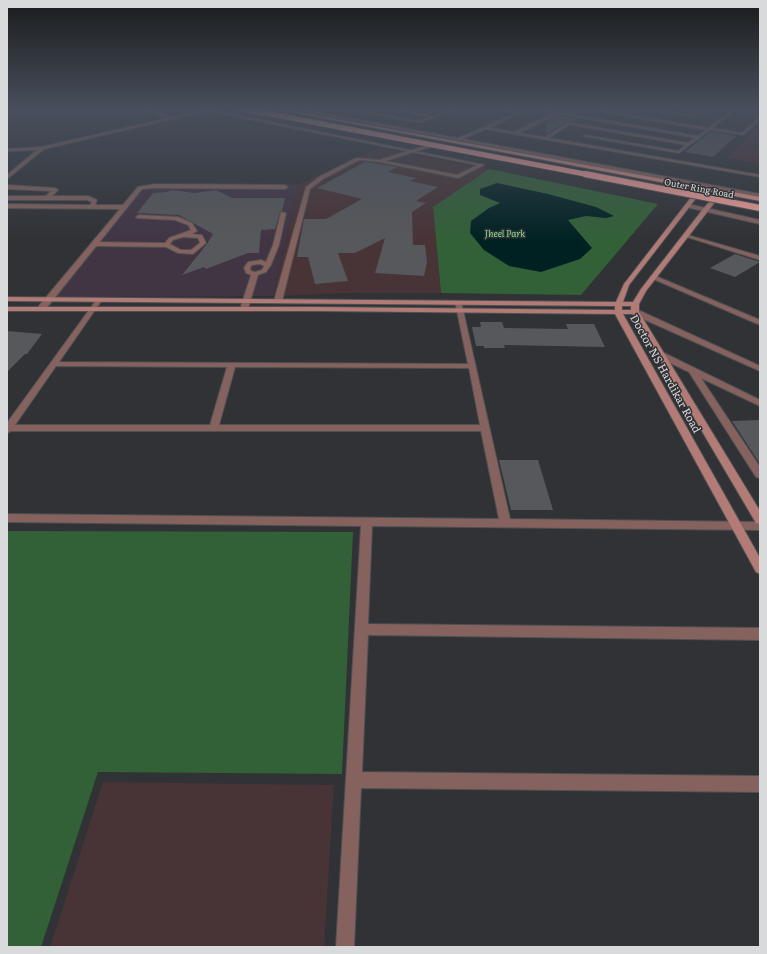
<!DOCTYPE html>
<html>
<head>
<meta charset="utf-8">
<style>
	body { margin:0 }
	#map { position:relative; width:767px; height:954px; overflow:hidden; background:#303235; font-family:Literata,serif }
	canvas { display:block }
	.frame { position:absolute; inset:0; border:8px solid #d9dadc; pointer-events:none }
</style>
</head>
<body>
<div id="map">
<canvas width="767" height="954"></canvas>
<div class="frame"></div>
</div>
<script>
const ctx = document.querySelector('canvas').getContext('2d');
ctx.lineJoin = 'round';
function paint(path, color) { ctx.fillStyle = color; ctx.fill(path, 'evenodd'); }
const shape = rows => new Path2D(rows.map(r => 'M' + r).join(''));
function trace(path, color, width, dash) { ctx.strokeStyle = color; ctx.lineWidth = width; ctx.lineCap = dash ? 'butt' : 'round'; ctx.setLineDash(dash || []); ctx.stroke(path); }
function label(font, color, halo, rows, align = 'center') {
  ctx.font = font + ' Literata,serif'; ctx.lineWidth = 3; ctx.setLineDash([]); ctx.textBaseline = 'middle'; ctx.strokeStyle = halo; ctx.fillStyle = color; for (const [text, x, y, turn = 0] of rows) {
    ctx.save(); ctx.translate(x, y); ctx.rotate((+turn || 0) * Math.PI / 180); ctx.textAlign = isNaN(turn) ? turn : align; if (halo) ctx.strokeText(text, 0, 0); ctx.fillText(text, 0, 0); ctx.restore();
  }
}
const education = shape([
	[760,125,760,164,727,158],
	[379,148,489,169,433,207,441,293,354,293,273,296,299,184],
	[103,782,334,785,324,947,50,947]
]);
const medical = shape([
	[299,184,273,296,55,297,141,185]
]);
const green = shape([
	[489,169,658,204,581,295,441,293,433,207],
	[7,531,353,532,342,774,98,772,41,947,7,947]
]);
const water = shape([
	[497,183,548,194,596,207,614,216,606,218,586,216,568,220,592,248,580,259,541,272,509,266,484,250,470,233,471,221,489,208,500,203,480,195,480,189]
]);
const building = shape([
	[548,109,585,109,586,110,594,112,586,115],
	[559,116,579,119,573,122,566,122,546,134,547,121],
	[710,132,736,136,713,157,685,152],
	[365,162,397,167,388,172,416,178,410,181,438,187,416,201,426,203,412,212,413,245,425,245,427,262,424,276,375,273,385,238,355,253,338,253,348,281,315,284,308,257,297,257,304,219,326,219,362,199,317,188],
	[171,190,195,193,216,190,232,198,285,198,282,211,280,212,275,229,261,230,259,253,248,253,206,269,204,267,182,275,207,244,213,234,179,215,137,213,153,193,167,192],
	[735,254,760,262,735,277,710,268],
	[480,322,502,322,504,328,568,329,566,324,594,324,605,347,504,345,505,348,484,348,484,346,476,346,472,327,481,327],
	[7,331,42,334,27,354,25,354,7,372],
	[760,420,760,464,732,421],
	[499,460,538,460,553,510,511,510]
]);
const lane = shape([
	[145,109,151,109,150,110,176,118,173,119,145,111,145,109],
	[428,145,430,147,385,161,457,175,480,164,484,165,458,178,380,162,359,160,323,179,310,189,282,301,276,302,274,301,306,187,319,177,356,158,379,160,428,145],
	[281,212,286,213,279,245,271,265,266,272,258,275,248,309,247,311,241,311,240,309,251,275,246,273,244,268,248,262,261,260,266,262,273,245,281,212],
	[260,264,264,266,262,270,255,272,251,271,250,268,252,265,260,264],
	[139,215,178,217,192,223,197,231,192,234,202,235,206,243,193,254,178,253,166,247,94,246,91,244,94,242,165,243,169,238,191,230,188,225,175,220,137,218,136,217,139,215],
	[183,237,198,238,200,243,191,250,181,250,170,244,173,240,183,237]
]);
const street = shape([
	[200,109,206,109,484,165,482,166,207,111,44,149,7,179,7,175,37,150,7,151,7,149,42,147,202,110,200,109],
	[293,109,300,109,458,138,515,114,489,109,519,112,531,109,489,128,514,132,554,113,533,109,540,109,698,136,706,130,586,109,593,109,708,128,733,109,737,109,712,128,742,133,760,117,760,120,743,135,710,130,679,153,583,136,585,135,678,151,686,145,572,125,569,125,549,138,760,175,760,177,485,129,463,139,760,194,760,198,293,109],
	[559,114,695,138,688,143,572,123,567,123,545,137,519,133,559,114],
	[347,109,354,109,419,121,430,117,391,109,398,109,434,116,454,109,459,109,419,123,347,109],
	[642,109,692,115,703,109,707,109,693,117,642,109],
	[155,184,285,185,288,187,285,189,155,188,142,189,44,311,38,311,38,307,120,209,7,208,7,204,90,205,92,202,87,200,7,200,7,196,46,196,51,191,7,189,7,185,55,188,58,190,52,196,88,196,97,200,95,205,123,205,138,187,155,184],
	[688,204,760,220,760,224,686,207,686,205,688,204],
	[684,234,760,256,760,260,684,236,684,234],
	[653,275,760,320,760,325,651,278,650,277,653,275],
	[99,298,102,300,59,362,468,364,455,302,461,301,510,519,760,522,760,530,372,526,368,624,760,628,760,640,368,635,362,772,760,776,760,792,361,788,354,947,336,947,361,526,7,522,7,514,499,519,481,431,11,431,7,433,7,423,97,299,99,298],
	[56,366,227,367,210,425,15,425,56,366],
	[235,367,469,368,480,425,219,425,235,367],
	[632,310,638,310,760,366,760,371,632,314,632,310],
	[658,353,664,353,760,400,760,406,701,378,760,467,760,478,756,477,689,372,658,357,658,353]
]);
const secondary = shape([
	[692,196,697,197,629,285,623,302,633,302,641,289,703,209,711,200,715,200,715,202,646,291,639,304,639,312,760,511,760,524,756,523,633,314,623,314,760,558,760,574,756,572,615,314,317,311,7,311,7,307,317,307,615,310,615,306,7,301,7,297,616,302,624,284,692,196],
	[622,306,631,306,631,310,622,310,622,306]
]);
const primary = shape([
	[232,109,238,109,256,113,254,114,232,109],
	[275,109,282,109,760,197,760,201,275,109]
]);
const highwayBridgeFar1 = shape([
	[244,109,590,175]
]);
const highwayBridge = shape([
	[585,174,760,208]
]);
const farStreetnames = [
	["Outer Ring Road",699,189,11]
];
const farParknames = [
	["Jheel Park",505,234]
];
const streetNames = [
	["Doctor NS Hardikar Road",665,374,61]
];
paint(education, '#483336');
paint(medical, '#413544');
paint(green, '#326137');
paint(water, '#002122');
paint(building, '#57585b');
trace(lane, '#4e5053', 2);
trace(street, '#4e5053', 2);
trace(secondary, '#4e5053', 2);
trace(primary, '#4e5053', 2);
paint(lane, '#85625e');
paint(street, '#85625e');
paint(secondary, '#b27b76');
paint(primary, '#d68f88');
trace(highwayBridgeFar1, '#4e5053', 6, []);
trace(highwayBridge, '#4e5053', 8, []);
trace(highwayBridgeFar1, '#f6a099', 5);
trace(highwayBridge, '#f6a099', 6);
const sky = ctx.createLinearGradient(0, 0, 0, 242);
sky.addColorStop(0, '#1a1c1d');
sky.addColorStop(0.45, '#484f5c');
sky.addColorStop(1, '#484f5c00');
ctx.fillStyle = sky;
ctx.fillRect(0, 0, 767, 242);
label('9px', '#d9dadc', '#303235', farStreetnames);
label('italic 9px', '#87db8f', '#303235', farParknames);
label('11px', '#d9dadc', '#303235', streetNames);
</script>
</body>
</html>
